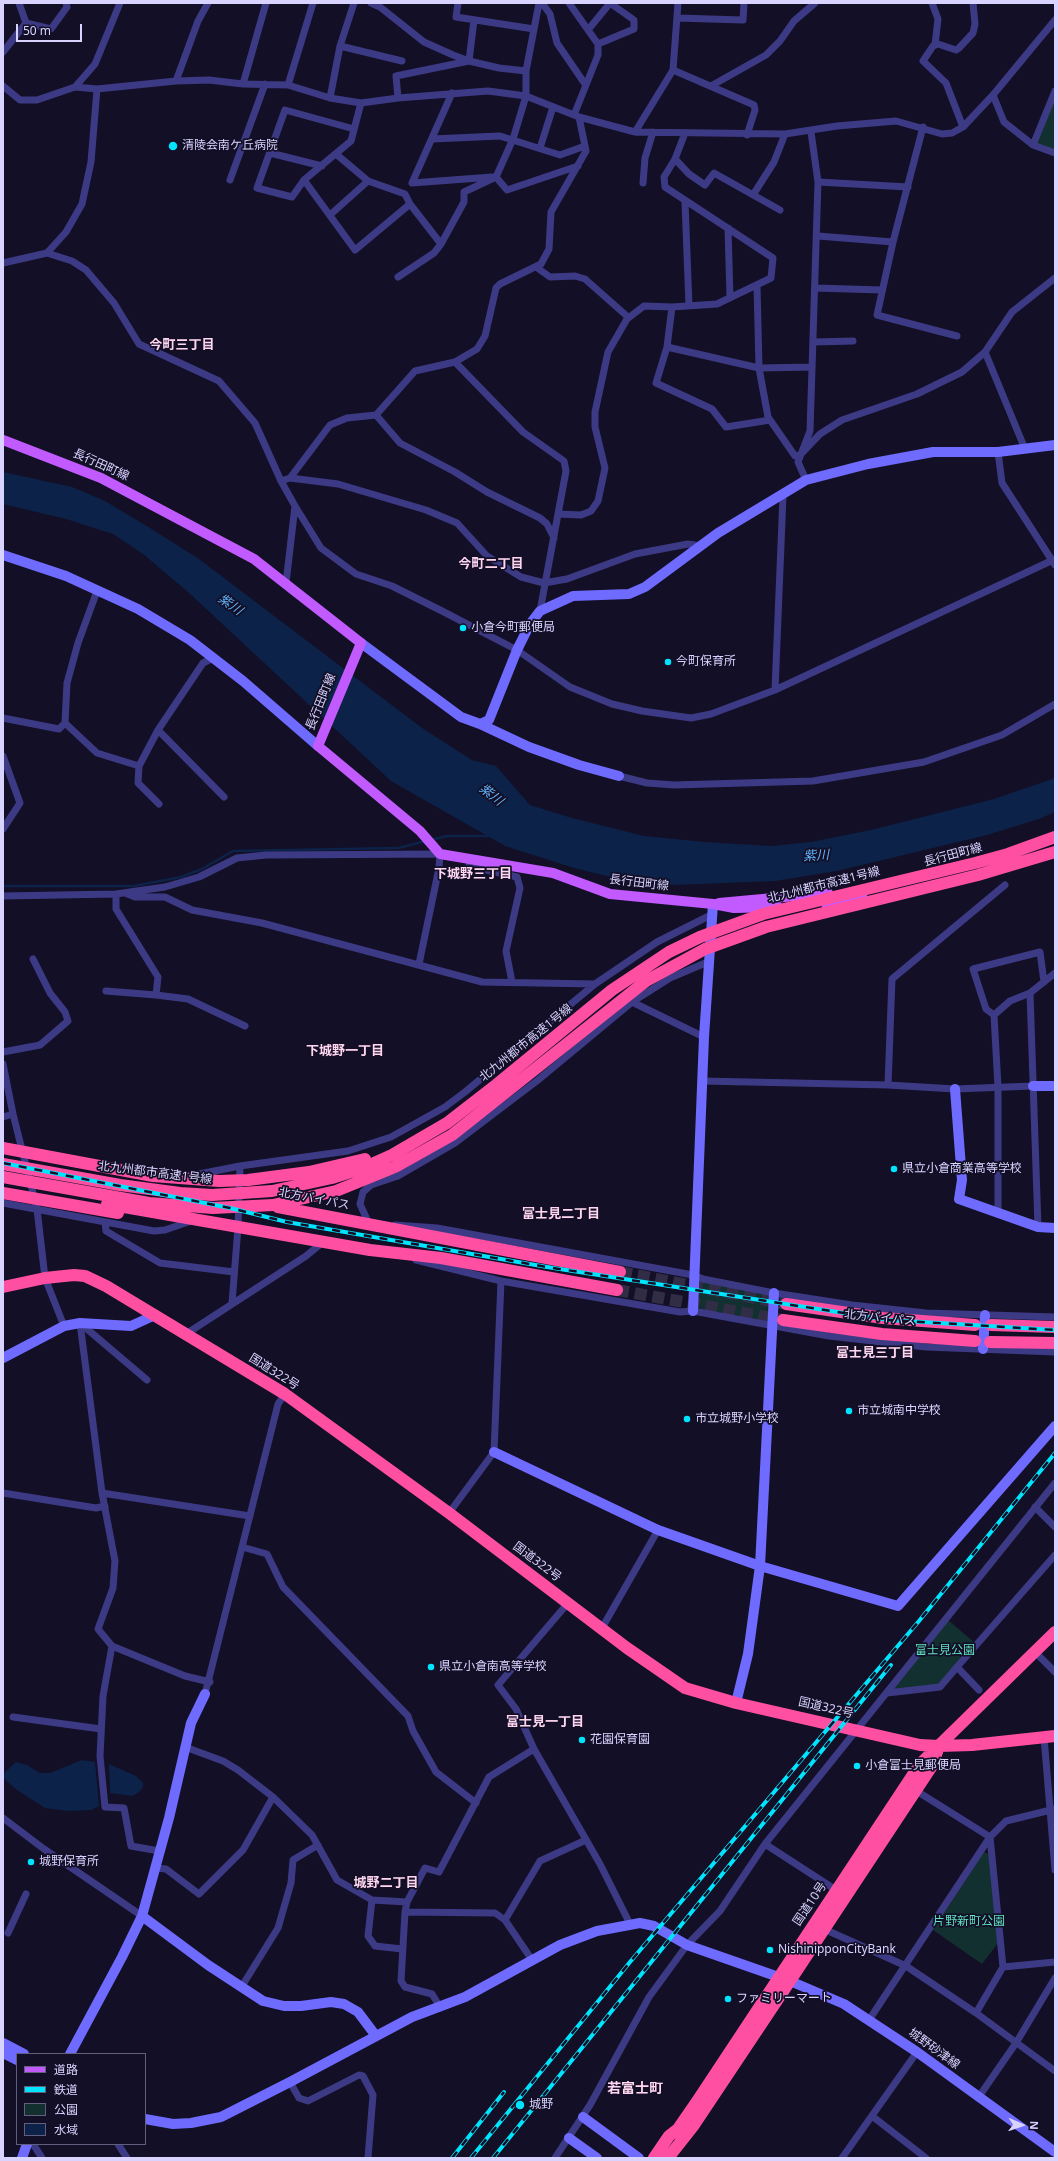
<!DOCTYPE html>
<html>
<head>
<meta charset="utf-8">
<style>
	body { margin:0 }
	#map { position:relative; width:1058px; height:2161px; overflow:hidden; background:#130f26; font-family:"Noto Sans","Noto Sans JP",sans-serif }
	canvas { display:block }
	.frame { position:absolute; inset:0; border:4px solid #d9d4ff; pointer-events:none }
	.legend { position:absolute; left:16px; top:2053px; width:130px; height:92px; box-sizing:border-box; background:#130f26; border:1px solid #625e7d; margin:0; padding:5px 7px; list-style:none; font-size:12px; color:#d9d4ff }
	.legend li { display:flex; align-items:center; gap:8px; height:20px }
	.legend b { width:20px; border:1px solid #625e7d }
	.north { position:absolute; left:1002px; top:2105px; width:40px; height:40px; -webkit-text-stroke:3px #130f26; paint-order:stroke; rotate:92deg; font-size:11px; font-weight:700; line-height:16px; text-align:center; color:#d9d4ff }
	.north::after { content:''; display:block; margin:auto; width:14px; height:18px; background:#d9d4ff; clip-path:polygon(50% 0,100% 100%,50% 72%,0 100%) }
	.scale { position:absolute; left:16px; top:24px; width:66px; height:18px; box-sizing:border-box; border:2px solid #d9d4ff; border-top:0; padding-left:5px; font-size:12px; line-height:14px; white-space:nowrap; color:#d9d4ff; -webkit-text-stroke:3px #130f26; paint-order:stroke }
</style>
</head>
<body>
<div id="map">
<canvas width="1058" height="2161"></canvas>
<div class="frame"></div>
<ul class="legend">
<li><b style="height:5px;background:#c25bff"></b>道路</li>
<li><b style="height:5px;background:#00e5ff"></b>鉄道</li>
<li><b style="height:11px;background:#12302f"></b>公園</li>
<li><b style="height:11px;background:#0c2248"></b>水域</li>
</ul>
<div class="north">N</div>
<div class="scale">50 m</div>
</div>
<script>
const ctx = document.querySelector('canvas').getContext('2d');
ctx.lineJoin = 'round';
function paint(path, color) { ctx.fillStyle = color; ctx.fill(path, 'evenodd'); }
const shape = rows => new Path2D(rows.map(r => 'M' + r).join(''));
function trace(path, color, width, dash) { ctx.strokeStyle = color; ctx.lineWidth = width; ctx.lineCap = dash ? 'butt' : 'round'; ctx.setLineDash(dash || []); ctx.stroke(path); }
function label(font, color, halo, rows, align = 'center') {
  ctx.font = font + ' "Noto Sans","Noto Sans JP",sans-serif'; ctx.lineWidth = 3.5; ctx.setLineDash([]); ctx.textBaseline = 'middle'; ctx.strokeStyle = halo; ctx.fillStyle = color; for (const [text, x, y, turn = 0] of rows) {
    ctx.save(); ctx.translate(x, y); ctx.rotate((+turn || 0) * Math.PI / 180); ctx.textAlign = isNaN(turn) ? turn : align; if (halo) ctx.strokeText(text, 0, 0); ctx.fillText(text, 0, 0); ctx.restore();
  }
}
const green = shape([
	[1055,96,1055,153,1033,145],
	[703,1282,767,1295,768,1314,766,1318,760,1320,701,1309,698,1306,698,1287],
	[948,1620,975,1643,939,1685,891,1691],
	[984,1852,989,1854,998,1943,982,1964,933,1930]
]);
const water = shape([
	[3,472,72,487,105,501,150,528,199,559,422,728,472,760,496,766,530,805,572,818,644,836,705,842,771,846,811,842,871,830,994,799,1055,778,1055,812,1039,819,987,835,837,871,775,881,673,885,639,884,574,868,505,846,391,781,188,592,143,554,113,534,66,519,3,504],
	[82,1760,95,1762,99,1806,91,1810,67,1811,45,1808,17,1790,3,1778,3,1774,16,1762,27,1765,40,1773,50,1773],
	[109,1764,136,1776,143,1783,143,1787,139,1792,133,1796,110,1793]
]);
const stream = shape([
	[431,840,447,836,491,836],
	[3,886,134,886,181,877,202,869,233,851,398,848,426,841]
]);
const highwayTunnel = shape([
	[620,1272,786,1304],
	[617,1290,783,1320]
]);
const street = shape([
	[19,3,26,23],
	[371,3,380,7,424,42,453,55,469,61,499,68,526,71],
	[458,3,456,17,534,29],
	[542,3,550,14,557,43,585,84],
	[569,3,588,30],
	[932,3,938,19,935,45],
	[677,18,743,20,744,3],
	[340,46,402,61],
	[3,52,26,23,51,29,67,7,66,3],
	[673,70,754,105,755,110,747,135],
	[176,81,198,21,208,3],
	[243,84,266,3],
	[288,85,313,3],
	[3,86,20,100,37,100,75,87,97,89,176,81,209,80,243,84,288,85,330,98,361,103,398,98,488,91,526,96,579,117,635,132,785,134,837,126,896,121,942,134,952,133,963,127,993,95,1055,20],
	[711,86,766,55,780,41,794,21,815,3],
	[75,87,95,64,120,3],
	[452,93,412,183,492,177],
	[993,95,1004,122,1033,145,1055,153],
	[330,98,340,46,354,3],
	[398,98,396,76,469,61,474,20],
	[574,115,598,55,598,44,634,29,634,20,610,3,588,30,598,44],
	[923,127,893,242,877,315,957,336],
	[963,127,946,83,923,61,933,46,938,44,956,50,959,48,973,33,975,24,973,3],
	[354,129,285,110,257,188,292,197,304,180,351,141,361,103],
	[635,132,673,70,678,3],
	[432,139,500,136,560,155,585,146],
	[1033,145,1055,91],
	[540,148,553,107],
	[270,153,322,166],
	[336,154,368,181],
	[675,159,689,174,705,185,714,173,780,210],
	[496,177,507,190,578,166],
	[230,180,265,84],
	[304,180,355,250,410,204,405,194,368,181,330,215],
	[818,182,908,187],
	[643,183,645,158,653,132],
	[753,195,774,162,785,134],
	[685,202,689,306],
	[410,204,441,244],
	[728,228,730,298],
	[818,236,893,242],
	[47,253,66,232,82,204,91,162,97,89],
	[3,263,47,253,72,261,86,270,114,303,139,344,219,381,255,423,281,481,295,506,286,583],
	[536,267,550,277,575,276,585,279,628,317],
	[398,277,434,253,441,244,464,202,464,192,496,177,513,139,526,96,526,71,539,3],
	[757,285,759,368,768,417,795,456,800,455,820,434,842,420,917,394,962,372,985,352,1012,312,1055,278],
	[815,288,882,290],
	[672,307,667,347,656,383,712,409,726,427,770,420],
	[813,342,853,341],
	[667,347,759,368,812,367],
	[985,352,1025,449],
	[455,362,523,432,564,461,566,471,540,611],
	[376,415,400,443,455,472,487,492,540,518,547,524,554,538],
	[998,452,1002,483,1055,565],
	[290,478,338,484,426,510,457,523,487,556,521,577,544,583,567,579,635,554,688,544,701,546],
	[806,480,798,462,810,431,818,182,811,132],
	[281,481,290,478,330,425,347,418,376,415,415,371,455,362,477,349,485,336,496,288,500,284,541,264,549,249,551,212,586,151,579,117],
	[295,506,321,548,356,574,392,586,442,611,517,650,570,687,612,704,642,711,691,718,711,714,775,690,1053,560],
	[558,514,581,515,591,511,598,501,605,468,595,427,595,412,608,352,627,319,644,306,672,307,717,304,771,278,773,258,665,187,664,177,675,159,685,133],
	[213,658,203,663,158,730,224,797],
	[775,690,783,496],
	[3,718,59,729,65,723,67,683,78,643,97,591],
	[65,723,97,753,139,766],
	[158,730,139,766,138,783,159,804],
	[3,756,20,803,3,829],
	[619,776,647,783,674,785,813,781,924,762,1002,735,1055,704],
	[471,859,469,866,517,877,520,888,506,951,512,982],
	[125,893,135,897,165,897,192,910,262,923,482,982,595,984],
	[116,894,116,909,158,977,156,995,188,999,245,1026],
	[3,896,116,894,165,887,199,877,237,858,266,855,440,854,439,868,419,964],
	[106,991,156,995],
	[632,1002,704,1037],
	[994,1015,986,1009,973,969,1040,952,1044,982],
	[3,1052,40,1045,68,1021,65,1012,50,993,33,959],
	[3,1064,13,1114,37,1209,45,1278,64,1326],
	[702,1081,888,1085,955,1089,1033,1086],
	[888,1085,892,979,1005,885],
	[3,1117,13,1114],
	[194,1175,240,1166,348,1151,391,1137,445,1107,465,1092,595,984,657,942,711,915],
	[3,1203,154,1231,165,1230,191,1221],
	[998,1214,998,1087,994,1015,1010,1001,1030,993],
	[105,1222,106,1231,160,1263,234,1272],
	[371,1224,369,1224,360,1204,363,1192,371,1185,398,1176,455,1143,538,1080,632,1002,670,978,710,961],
	[395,1225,437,1228,693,1275,703,1279,774,1293,852,1305,926,1313,1055,1317],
	[1038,1227,1030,993,1055,973],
	[416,1260,501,1281,680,1312,693,1311,829,1336,926,1347,1055,1352],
	[232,1303,238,1227,240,1166],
	[80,1323,102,1493,115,1561,113,1588,98,1629,112,1646,185,1676,210,1682],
	[80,1323,147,1380],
	[186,1334,306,1256,323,1242],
	[3,1493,96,1508,105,1506],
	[102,1493,250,1516],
	[1035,1507,1055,1527],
	[449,1513,494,1452,501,1281],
	[242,1547,267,1554,283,1587,408,1716,413,1731,436,1772,476,1803],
	[568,1603,498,1685,516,1709,534,1749,600,1864,630,1924],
	[602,1628,658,1530],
	[112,1646,103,1696,100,1756,105,1807,124,1808,131,1846,159,1851],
	[1035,1652,1055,1672],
	[979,1690,957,1667,1055,1555],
	[887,1693,940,1687,957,1667],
	[205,1694,278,1404,285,1394],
	[13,1717,101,1729],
	[1044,1737,1055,1870],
	[185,1747,223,1761,238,1770,273,1797,312,1835,337,1880,372,1900,407,1902],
	[915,1790,990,1837],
	[3,1818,44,1849,142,1916],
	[765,1844,1055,1483],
	[155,1868,166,1869,199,1894,243,1850,273,1797],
	[372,1900,368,1936,375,1946,402,1949],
	[405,1912,401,1981,405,1987,432,1994,440,2007],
	[505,1920,540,1861,586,1840],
	[824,1929,906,1966,976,2013,1055,2071],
	[8,1933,26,1894],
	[532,1960,505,1920,495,1913,405,1912,407,1902,425,1868,439,1872,489,1777,534,1749],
	[1003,1967,1055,1962],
	[242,1986,278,1928,291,1883,293,1860,318,1845],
	[976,2013,1003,1967,990,1837],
	[869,2020,990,1837,1006,1821,1055,1809],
	[290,2082,299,2098,308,2101,359,2075,363,2076,373,2095,368,2158],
	[978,2098,1016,2043,1055,1978],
	[872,2116,926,2158],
	[33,2144,42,2158],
	[118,2144,127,2158],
	[555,2158,590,2105,649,1997,687,1945,720,1911,765,1844,836,1890],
	[842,2158,917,2052]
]);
const secondary = shape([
	[3,555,66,576,138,609,190,640,243,681,318,746],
	[361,643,461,717,480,724,489,720,517,650,530,624,540,611,573,596,629,594,645,587,718,533,806,480,868,464,933,452,998,452,1055,445],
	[480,724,529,747,579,765,619,776],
	[1033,1086,1055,1086],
	[955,1089,962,1180,959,1199,1038,1227,1055,1228],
	[693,1311,704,1037,713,904],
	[983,1349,985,1315],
	[3,1358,64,1326,80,1323,131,1326,155,1315],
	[494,1452,658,1530,760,1566,898,1606,1055,1426],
	[736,1703,748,1654,760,1566,774,1293],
	[142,1916,208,1965,263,2001,284,2006,301,2006,331,2002,344,2004,358,2012,376,2036],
	[3,2043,24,2054],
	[3,2053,17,2060],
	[70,2054,122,1957,142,1916,169,1818,191,1723,205,1694],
	[583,2117,639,2158],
	[145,2119,173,2124,191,2123,221,2117,290,2082,412,2017,465,1997,560,1945,597,1931,640,1923,654,1926,687,1945,790,1981,844,2004,917,2052,1055,2152],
	[569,2138,597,2158],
	[22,2158,27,2144]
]);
const primary = shape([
	[3,440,101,478,254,559,361,643,318,746,420,831,440,854,553,873,610,894,713,904,734,908,778,907],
	[719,903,828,893],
	[826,904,863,898]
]);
const highway = shape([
	[3,1148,153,1176,219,1181,248,1180,309,1172,365,1159],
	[3,1164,120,1185,180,1193,212,1195,272,1191,332,1178,363,1168,392,1155,447,1123,496,1085,612,990,669,952,700,937,763,914,975,863,1008,854,1055,837],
	[3,1177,149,1203,213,1208,273,1205,336,1191,395,1167,452,1135,646,981,705,949,766,927,978,875,1055,852],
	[3,1193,118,1213],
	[107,1204,370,1250,441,1258,617,1290],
	[278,1207,620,1272],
	[3,1287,45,1278,74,1275,85,1276,106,1286,285,1394,449,1513,627,1648,685,1688,736,1703,920,1745,939,1746,972,1745,1055,1736],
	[786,1304,883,1318,975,1325],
	[783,1320,882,1334,975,1341],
	[991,1325,1055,1327],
	[990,1342,1055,1343],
	[654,2158,669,2136,678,2129,698,2100,920,1764,1055,1632],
	[668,2158,694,2125,790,1981,932,1766,938,1749]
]);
const rail = shape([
	[3,1163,230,1208,287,1222,547,1267,889,1320,1055,1330],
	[452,2158,504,2092],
	[471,2158,630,1962,919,1621,1055,1453],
	[493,2158,891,1665]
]);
const markers = [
	[173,146,5,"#00e5ff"],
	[463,628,4,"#00e5ff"],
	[668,662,4,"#00e5ff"],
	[894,1169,4,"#00e5ff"],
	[849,1411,4,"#00e5ff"],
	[687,1419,4,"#00e5ff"],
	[431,1667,4,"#00e5ff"],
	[582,1740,4,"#00e5ff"],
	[857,1766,4,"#00e5ff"],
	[31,1862,4,"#00e5ff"],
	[770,1950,4,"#00e5ff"],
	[728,1999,4,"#00e5ff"],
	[520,2105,5,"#00e5ff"]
];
const poiNames = [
	["清陵会南ケ丘病院",182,146],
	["小倉今町郵便局",471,628],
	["今町保育所",676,662],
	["県立小倉商業高等学校",902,1169],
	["市立城南中学校",857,1411],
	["市立城野小学校",695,1419],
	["県立小倉南高等学校",439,1667],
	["花園保育園",590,1740],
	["小倉富士見郵便局",865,1766],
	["城野保育所",39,1862],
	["NishinipponCityBank",778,1950],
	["ファミリーマート",736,1999],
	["城野",529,2105]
];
const streetNames = [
	["長行田町線",101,465,24],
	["長行田町線",321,702,-68],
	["長行田町線",953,855,-15],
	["長行田町線",639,883,7],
	["北九州都市高速1号線",824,885,-14],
	["北九州都市高速1号線",526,1043,-39],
	["北九州都市高速1号線",155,1173,7],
	["北方バイパス",314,1199,11],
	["北方バイパス",880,1318,6],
	["国道322号",274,1372,32],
	["国道322号",537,1562,37],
	["国道322号",826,1708,13],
	["国道10号",810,1904,-56],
	["城野砂津線",934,2049,36]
];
const parkNames = [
	["富士見公園",945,1651],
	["片野新町公園",969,1922]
];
const neighbourhoodNames = [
	["今町三丁目",182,345],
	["今町二丁目",491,564],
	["下城野三丁目",473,874],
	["下城野一丁目",345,1051],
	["富士見二丁目",561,1214],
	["富士見三丁目",875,1353],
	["富士見一丁目",545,1722],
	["城野二丁目",386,1883]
];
const waterNames = [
	["紫川",230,605,35],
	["紫川",491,795,38],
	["紫川",816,856,-3]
];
const quarterNames = [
	["若富士町",635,2089]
];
paint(green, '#12302f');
paint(water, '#0c2248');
trace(stream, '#0c2248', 2.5);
trace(highwayTunnel, '#312d47', 12, [12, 6]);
trace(street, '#3d3a85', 7);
trace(secondary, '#6f6bff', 10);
trace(primary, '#c25bff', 10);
trace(highway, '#ff4fa3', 12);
trace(rail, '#00e5ff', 4);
trace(rail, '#130f26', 2.5, [8]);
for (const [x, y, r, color] of markers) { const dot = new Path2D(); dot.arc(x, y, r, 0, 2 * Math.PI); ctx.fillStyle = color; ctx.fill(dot); trace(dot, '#130f26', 1.5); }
label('12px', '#d9d4ff', '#130f26', poiNames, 'left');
label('12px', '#d9d4ff', '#130f26', streetNames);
label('12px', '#5fe0c0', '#130f26', parkNames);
label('bold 13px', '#ffd6f0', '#130f26', neighbourhoodNames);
label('italic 13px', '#62b6ff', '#130f26', waterNames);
label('bold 14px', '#ffd6f0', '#130f26', quarterNames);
</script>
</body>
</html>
